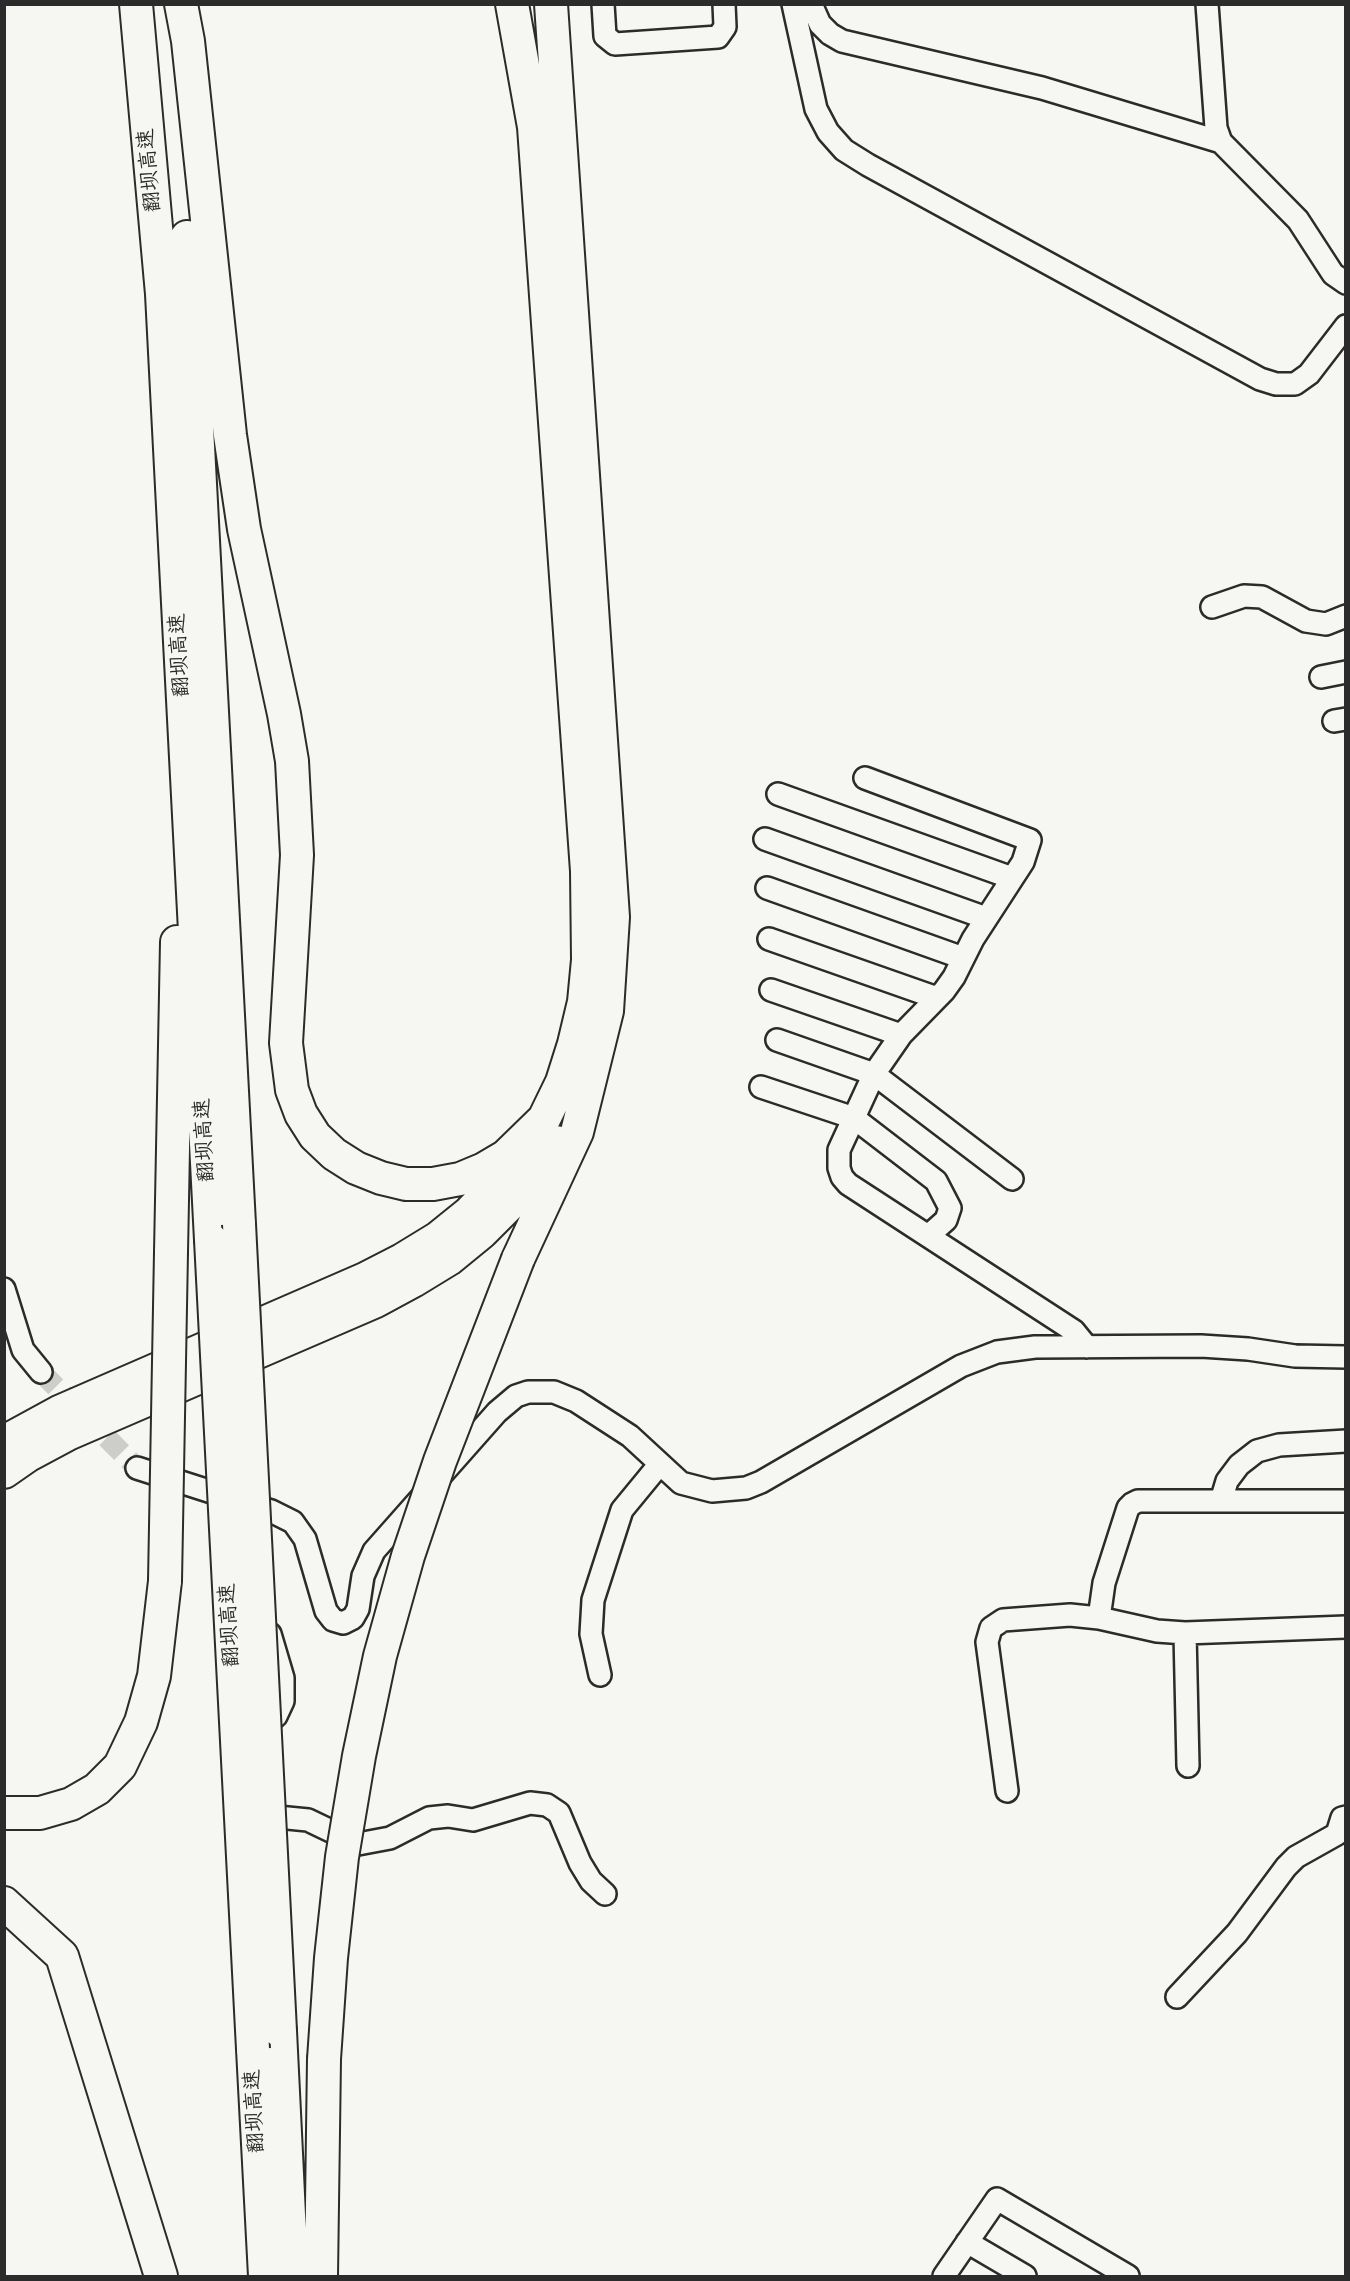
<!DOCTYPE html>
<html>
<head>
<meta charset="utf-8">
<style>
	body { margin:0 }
	#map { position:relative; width:1350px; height:2281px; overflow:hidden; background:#f6f6f2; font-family:"Architects Daughter",sans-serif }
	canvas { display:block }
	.frame { position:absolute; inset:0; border:6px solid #2b2b2b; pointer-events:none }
</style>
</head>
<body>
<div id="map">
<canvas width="1350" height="2281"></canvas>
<div class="frame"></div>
</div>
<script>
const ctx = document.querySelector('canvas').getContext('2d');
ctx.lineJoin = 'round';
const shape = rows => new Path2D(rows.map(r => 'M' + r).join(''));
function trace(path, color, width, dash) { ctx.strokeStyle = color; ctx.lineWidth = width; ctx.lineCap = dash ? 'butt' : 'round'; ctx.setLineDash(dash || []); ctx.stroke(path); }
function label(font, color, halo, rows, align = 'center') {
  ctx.font = font + ' "Architects Daughter","LXGW WenKai TC",sans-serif'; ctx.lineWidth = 5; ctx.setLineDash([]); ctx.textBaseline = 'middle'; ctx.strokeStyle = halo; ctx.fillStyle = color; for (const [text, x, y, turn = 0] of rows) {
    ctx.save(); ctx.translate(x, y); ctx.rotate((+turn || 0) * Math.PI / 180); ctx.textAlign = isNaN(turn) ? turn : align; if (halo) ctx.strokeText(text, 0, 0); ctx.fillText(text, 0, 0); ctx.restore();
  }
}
const minorTunnel = shape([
	[41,1372,137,1468]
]);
const minor = shape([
	[603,4,605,36,615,44,718,37,725,27,724,4],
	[793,4,816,109,828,132,844,150,868,165,1260,379,1276,384,1295,384,1309,374,1346,326],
	[811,4,820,24,830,34,842,41,1042,88,1221,142],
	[1207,4,1216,128,1221,142,1298,220,1333,274,1346,283],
	[1212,607,1244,596,1262,597,1306,621,1326,624,1346,616],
	[1321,677,1346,672],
	[1334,721,1346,719],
	[865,778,1030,840,1023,862,973,939,954,977,944,991,901,1035,874,1074,839,1150,839,1168,842,1177,848,1184,1074,1331,1087,1347],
	[778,794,1012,878],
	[765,839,986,918],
	[767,888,963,958],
	[769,939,937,998],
	[771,990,901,1035],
	[777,1040,874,1074,1012,1179],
	[761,1087,854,1118,936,1181,950,1208,946,1220,928,1236],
	[4,1289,23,1350,41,1372],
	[137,1468,271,1511,293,1522,305,1539,326,1611,333,1620,343,1623,353,1618,358,1609,363,1576,374,1551,497,1412,516,1396,528,1392,554,1392,576,1401,630,1436,681,1483,712,1491,746,1488,761,1482,961,1366,997,1352,1035,1347,1201,1346,1248,1349,1295,1356,1346,1357],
	[1221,1501,1227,1481,1239,1465,1257,1451,1279,1445,1346,1441],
	[1099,1618,1104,1583,1128,1508,1132,1504,1138,1501,1346,1501],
	[1185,1633,1188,1766],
	[600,1675,591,1634,593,1600,622,1510,659,1465],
	[262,1728,276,1716,283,1701,283,1678,270,1634],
	[1007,1791,987,1642,991,1628,1003,1620,1070,1615,1099,1618,1157,1631,1185,1633,1346,1627],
	[257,1815,308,1820,358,1844,390,1838,429,1818,448,1816,473,1820,530,1803,547,1805,559,1813,580,1863,591,1881,605,1894],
	[1177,1997,1237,1933,1286,1867,1296,1857,1337,1834,1342,1818,1346,1817],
	[967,2242,1025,2276],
	[944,2276,997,2199,1128,2276]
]);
const highway = shape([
	[136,4,162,294,211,1240],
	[181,4,188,41,230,435,244,529,284,714,292,761,297,855,286,1043,292,1090,301,1114,315,1136,334,1154,356,1168,381,1178,406,1184,433,1184,460,1179,484,1169,506,1156,544,1119,562,1082,574,1044,584,1002,588,960,587,871,534,127,512,4],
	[187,237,239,1224],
	[171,1252,177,942],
	[518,1259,577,1132,607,1011,613,917,551,4],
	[4,1442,59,1412,365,1279,402,1260,438,1238,469,1213,511,1169],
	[4,1472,27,1456,70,1433,376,1301,413,1281,449,1259,482,1232,511,1203,556,1142],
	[4,1813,40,1813,71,1804,97,1789,120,1766,141,1722,154,1676,165,1581],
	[4,1903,62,1956,161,2276],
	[280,2031,292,2276],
	[253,2049,265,2276],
	[321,2276,324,2059]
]);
const highwayBridge = shape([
	[239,1224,280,2031],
	[211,1240,253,2049],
	[165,1581,171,1252],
	[324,2059,331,1958,342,1857,359,1756,380,1656,408,1556,440,1461,518,1259]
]);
const streetNames = [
	["翻坝高速",151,170,-95],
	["翻坝高速",181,655,-93],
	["翻坝高速",206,1140,-93],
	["翻坝高速",231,1625,-93],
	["翻坝高速",256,2111,-93]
];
trace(minorTunnel, '#cdcdca', 21, [21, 10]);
trace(minor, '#2b2b2b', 26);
trace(highway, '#2b2b2b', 36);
trace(minor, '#f6f6f2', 21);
trace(highway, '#f6f6f2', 32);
trace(highwayBridge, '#2b2b2b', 36, []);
trace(highwayBridge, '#f6f6f2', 32);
label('21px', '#2b2b2b', '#f6f6f2', streetNames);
</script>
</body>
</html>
